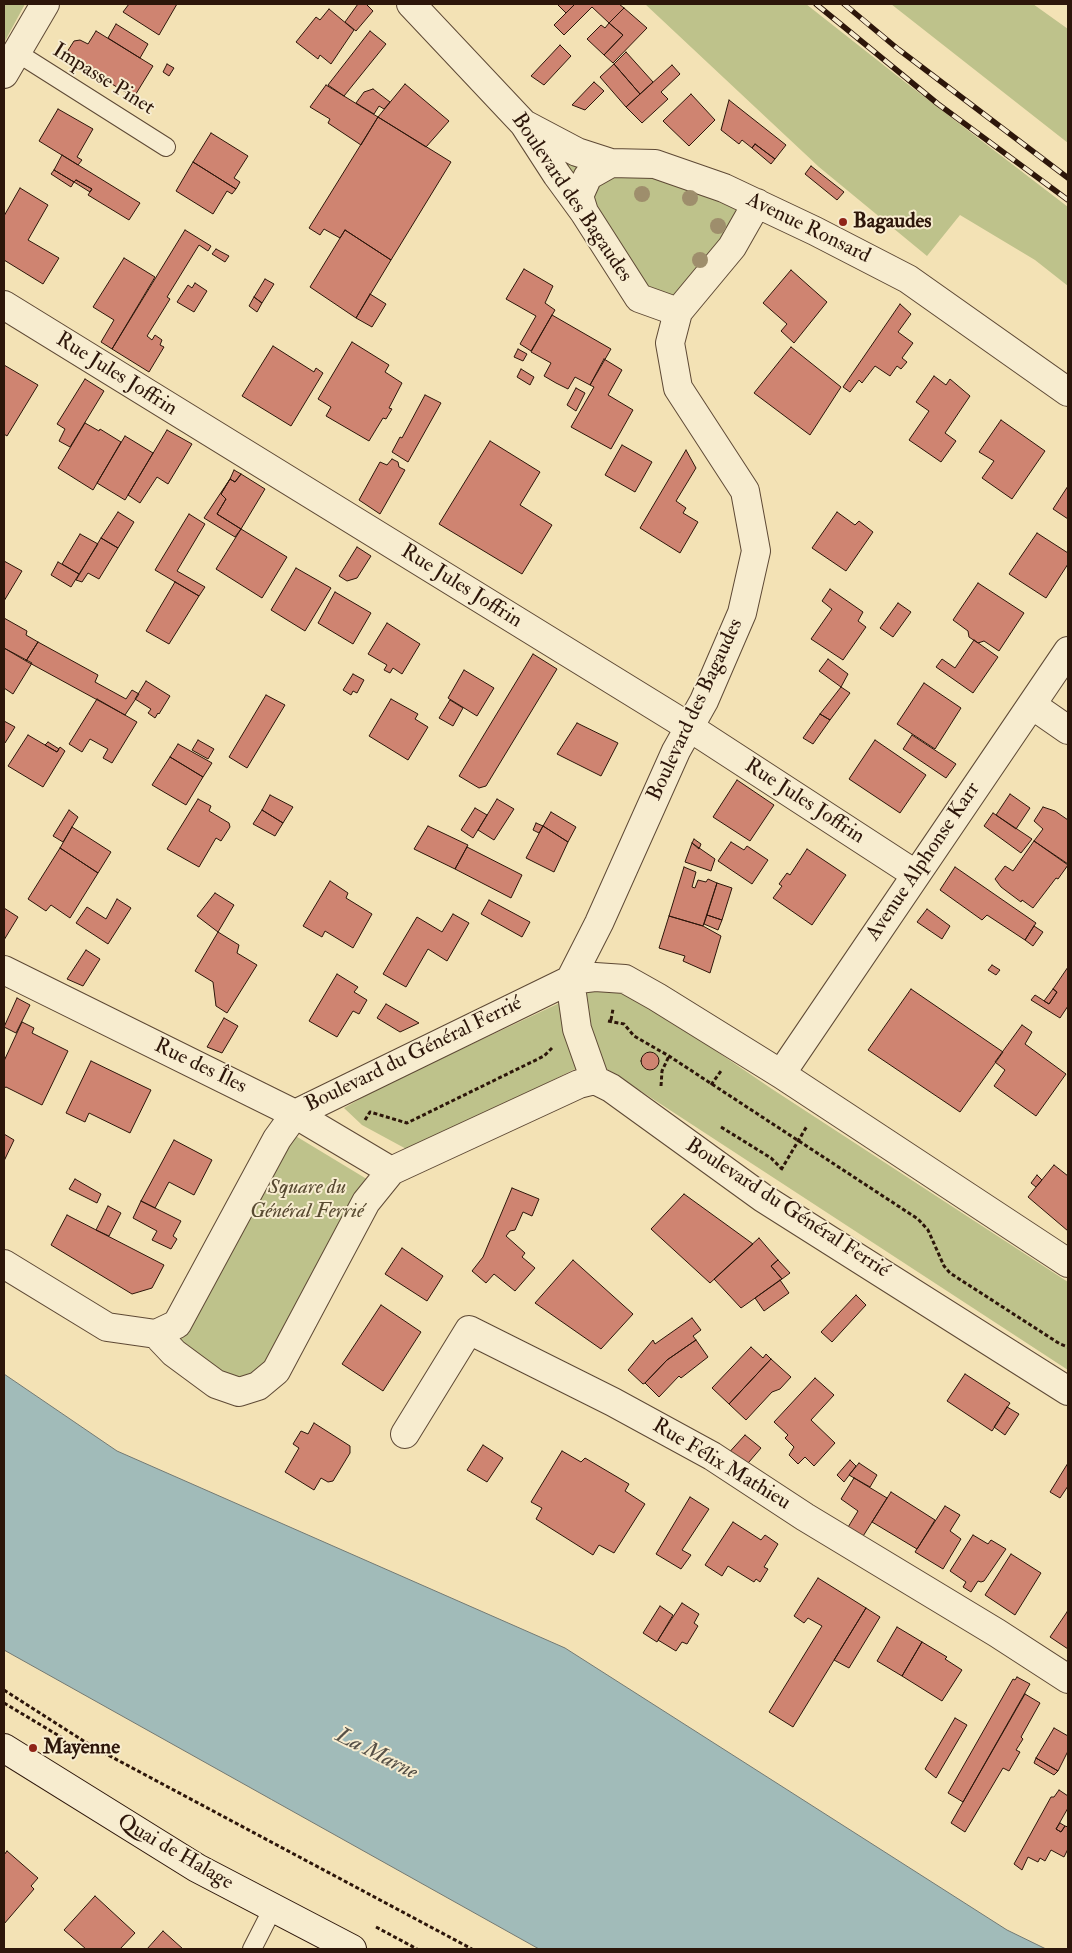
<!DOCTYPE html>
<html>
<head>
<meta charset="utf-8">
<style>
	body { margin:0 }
	#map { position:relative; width:1072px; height:1953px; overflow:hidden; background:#f3e2b5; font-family:"IM FELL Double Pica",serif }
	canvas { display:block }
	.frame { position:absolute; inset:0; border:5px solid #2d160a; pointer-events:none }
</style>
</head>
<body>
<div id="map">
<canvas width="1072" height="1953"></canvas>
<div class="frame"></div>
</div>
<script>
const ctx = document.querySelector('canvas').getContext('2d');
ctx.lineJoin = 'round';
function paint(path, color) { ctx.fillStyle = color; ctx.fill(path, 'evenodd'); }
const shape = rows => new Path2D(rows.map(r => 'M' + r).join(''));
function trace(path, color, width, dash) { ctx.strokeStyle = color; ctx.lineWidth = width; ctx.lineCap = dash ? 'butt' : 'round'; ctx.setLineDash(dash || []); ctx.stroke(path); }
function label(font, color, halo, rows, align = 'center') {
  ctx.font = font + ' "IM FELL Double Pica",serif'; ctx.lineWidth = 4; ctx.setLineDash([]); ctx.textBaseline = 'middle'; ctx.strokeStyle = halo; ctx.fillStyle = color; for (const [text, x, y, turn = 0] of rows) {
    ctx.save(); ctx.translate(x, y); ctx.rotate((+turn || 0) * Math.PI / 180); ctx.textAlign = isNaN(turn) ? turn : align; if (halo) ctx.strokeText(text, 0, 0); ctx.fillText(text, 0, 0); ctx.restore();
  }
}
const green = shape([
	[4,4,25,4,4,43],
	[645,4,806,4,905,82,1068,207,1068,286,1035,260,960,215,927,256,819,167],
	[891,4,1033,4,1068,29,1068,143],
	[524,124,757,203,678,312,639,298],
	[605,990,618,991,663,1015,772,1089,1068,1282,1068,1370,607,1069,577,1068,410,1151,362,1125,344,1108,381,1087,585,991],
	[294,1135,370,1181,258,1374,234,1379,177,1344]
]);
const water = shape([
	[4,1374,117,1451,565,1648,1007,1930,1046,1949,539,1949,4,1650,4,1374]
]);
const building = shape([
	[129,4,177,4,159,35,123,12,129,4],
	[358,4,366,4,373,11,356,31,345,22,358,4],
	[557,4,575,4,566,13,557,4],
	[575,4,619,4,624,8,609,23,592,7,564,35,554,25,575,4],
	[624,8,647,28,613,63,604,55,623,35,609,23,624,8],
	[329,9,354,30,331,64,320,55,318,59,296,42,316,17,320,20,329,9],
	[609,23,623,35,604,55,587,39,601,25,605,28,609,23],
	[116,24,148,44,140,58,108,38,116,24],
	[96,31,153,66,134,97,69,59,67,52,74,41,80,40,88,44,96,31],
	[370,31,386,44,344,96,328,85,370,31],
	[560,45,571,56,544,85,531,76,560,45],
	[626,52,653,82,640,94,614,64,626,52],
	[167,64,174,68,169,76,163,72,167,64],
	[614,64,640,94,626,107,600,77,614,64],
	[672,65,680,74,661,92,668,99,642,123,626,107,672,65],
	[594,82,604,91,585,110,572,105,594,82],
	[405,84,449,121,426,147,378,117,405,84],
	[326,85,378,117,361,145,328,123,330,119,310,107,326,85],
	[373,89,390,102,384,109,379,106,374,114,356,103,364,92,373,89],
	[691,94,715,120,689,146,663,121,691,94],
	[729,100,786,145,775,159,755,144,752,148,742,140,739,144,721,130,729,100],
	[58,109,93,129,77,157,82,160,78,165,39,141,58,109],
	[378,117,451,162,391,260,345,230,340,238,324,229,320,235,309,228,378,117],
	[211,133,248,156,234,178,240,182,236,189,193,162,211,133],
	[755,144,775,159,771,164,752,148,755,144],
	[62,155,140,203,129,220,88,195,92,189,76,180,74,182,54,170,62,155],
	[193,162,236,189,232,194,227,191,213,214,176,191,193,162],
	[811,166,844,192,837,200,805,174,811,166],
	[54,170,74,182,71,187,51,174,54,170],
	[76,180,92,189,90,192,74,182,76,180],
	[20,188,48,205,28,240,59,258,43,284,4,260,4,216,20,188],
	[185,230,211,246,208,251,199,245,167,297,170,299,147,336,152,340,155,335,162,340,160,345,164,347,149,372,112,349,185,230],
	[345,230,391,260,356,318,310,287,345,230],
	[216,249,229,256,225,262,212,254,216,249],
	[124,258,155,277,112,349,101,342,114,320,93,307,124,258],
	[524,269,553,286,545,303,555,310,531,351,520,344,536,316,506,299,524,269],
	[791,270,827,302,794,343,781,331,787,324,763,303,791,270],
	[265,279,274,284,262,303,254,297,265,279],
	[195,283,207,291,194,312,177,302,188,285,192,288,195,283],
	[370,294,386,304,372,327,356,318,370,294],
	[254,297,262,303,257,312,249,306,254,297],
	[900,304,911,314,898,332,913,343,902,358,907,362,901,369,897,366,890,376,875,366,862,383,859,380,850,392,843,387,900,304],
	[552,315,611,349,590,385,575,377,568,389,556,383,544,376,551,363,531,352,552,315],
	[352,342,389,365,385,372,402,383,389,408,392,409,386,419,383,418,369,441,326,416,331,407,318,399,352,342],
	[273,346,314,372,316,368,323,373,291,426,242,396,273,346],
	[791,347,841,387,810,435,754,393,791,347],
	[518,349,527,354,523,361,514,357,518,349],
	[604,359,622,370,608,395,633,410,611,449,571,427,594,387,590,385,604,359],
	[4,365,38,385,7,436,4,434,4,365],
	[521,369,534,377,530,385,517,377,521,369],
	[934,376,946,385,950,379,970,396,945,433,956,441,941,462,909,440,929,411,916,402,934,376],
	[85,379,104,391,70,447,59,441,65,429,57,424,85,379],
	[576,388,585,393,576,411,567,405,576,388],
	[425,395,441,403,408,462,392,452,400,437,402,438,425,395],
	[1001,420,1045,451,1012,499,982,478,994,461,979,452,1001,420],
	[85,423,99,431,100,429,121,442,93,490,58,468,85,423],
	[167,430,192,444,168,484,157,477,140,503,128,495,167,430],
	[125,436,153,453,125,500,97,483,125,436],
	[490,441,540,472,520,505,552,525,522,574,439,524,490,441],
	[622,445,652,462,635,492,605,475,622,445],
	[686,450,696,468,676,501,686,508,683,513,698,522,680,553,640,528,686,450],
	[392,459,398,462,399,467,405,470,380,514,359,500,380,462,387,465,392,459],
	[234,470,241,474,235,482,230,479,234,470],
	[241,474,265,489,241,529,217,514,226,499,221,494,230,479,235,482,241,474],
	[230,479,221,494,226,499,217,514,241,529,235,537,204,518,230,479],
	[1068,486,1068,519,1053,509,1068,486],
	[118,512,134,522,118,548,101,538,118,512],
	[837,512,855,525,859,521,873,532,846,571,812,548,837,512],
	[189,514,205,524,177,571,205,587,199,596,155,570,189,514],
	[241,529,287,557,262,598,216,569,241,529],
	[1037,533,1068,553,1068,564,1046,598,1009,574,1037,533],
	[80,534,98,544,79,574,62,564,80,534],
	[101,538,118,548,99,579,88,573,82,582,76,580,101,538],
	[357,547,371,556,357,578,347,581,339,576,357,547],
	[4,561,22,571,4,601,4,561],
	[58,562,79,574,71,587,51,575,58,562],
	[296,568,331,588,305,631,271,610,296,568],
	[175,582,199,596,169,644,146,631,175,582],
	[978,583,1024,613,999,651,984,641,978,643,969,637,968,631,953,620,978,583],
	[830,589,863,612,858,621,866,627,843,660,811,639,832,609,822,601,830,589],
	[335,592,371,613,353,644,318,623,335,592],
	[898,603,911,612,893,637,880,628,898,603],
	[4,618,27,631,26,635,38,642,26,661,4,648,4,618],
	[387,623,420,644,402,674,393,668,390,673,384,670,387,665,368,654,387,623],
	[974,640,998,657,973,693,936,667,942,659,955,668,974,640],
	[38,642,98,675,95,682,126,699,132,690,139,694,125,715,26,661,38,642],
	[4,648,32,663,13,694,4,688,4,648],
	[533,654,557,669,486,786,479,788,459,776,533,654],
	[828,659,848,674,841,687,819,671,828,659],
	[464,670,494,688,477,716,448,698,464,670],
	[353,674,364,680,357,693,353,691,351,695,343,690,353,674],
	[146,681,170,696,159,714,158,713,155,718,148,713,151,709,135,699,146,681],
	[924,683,961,708,935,749,897,724,924,683],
	[841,687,850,693,830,720,820,714,841,687],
	[266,695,285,705,247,768,229,757,266,695],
	[97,699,137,722,112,763,103,758,108,749,90,739,82,752,69,744,97,699],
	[391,699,418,714,415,719,428,727,408,760,369,736,391,699],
	[450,700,463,708,453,726,439,718,450,700],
	[820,714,830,720,813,744,803,738,820,714],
	[4,721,15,727,5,743,4,742,4,721],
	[577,723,618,743,601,776,557,754,577,723],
	[28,735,57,752,60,747,65,751,43,787,8,766,28,735],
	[912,735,956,764,946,778,903,749,912,735],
	[198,740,214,749,208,759,192,750,198,740],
	[875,740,926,775,900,813,849,779,875,740],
	[48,742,59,749,57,752,45,745,48,742],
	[178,744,212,763,203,777,170,757,178,744],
	[170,757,203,777,186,805,152,785,170,757],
	[737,780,774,805,750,841,713,817,737,780],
	[1010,794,1030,808,1016,829,996,815,1010,794],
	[270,795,293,807,283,823,262,810,270,795],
	[198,799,211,806,209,811,229,823,230,827,221,841,216,838,199,867,167,849,198,799],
	[497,799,514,809,494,840,478,830,497,799],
	[1043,807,1055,811,1068,820,1068,864,1034,841,1043,829,1034,821,1043,807],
	[475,808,487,815,473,838,461,830,475,808],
	[69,810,78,817,63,842,53,836,69,810],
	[262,810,283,823,275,836,253,824,262,810],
	[551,812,576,827,568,842,543,826,551,812],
	[993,813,1032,839,1021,853,984,826,993,813],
	[536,823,543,826,539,833,533,830,536,823],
	[428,826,468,845,455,869,414,849,428,826],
	[543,826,568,842,554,872,526,858,543,826],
	[72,827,111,852,98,873,60,848,72,827],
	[694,839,701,844,699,849,692,843,694,839],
	[1034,841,1068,865,1058,879,1056,878,1033,908,1022,900,1021,902,1001,887,995,879,1005,866,1013,871,1034,841],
	[731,842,744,850,747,846,768,860,752,884,718,861,731,842],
	[692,843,715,859,711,871,685,862,692,843],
	[467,847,522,875,511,898,455,869,467,847],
	[60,848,98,873,70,918,51,905,46,911,28,899,60,848],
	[807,849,846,875,812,925,773,898,782,886,779,884,787,873,790,875,807,849],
	[684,867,696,872,692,887,695,888,698,880,706,882,708,879,717,883,703,926,669,916,684,867],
	[955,867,1036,923,1025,940,987,915,982,920,940,890,955,867],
	[330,881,348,893,346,898,372,914,353,948,325,931,322,937,303,926,330,881],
	[717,883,732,888,722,920,707,915,717,883],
	[215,893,234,905,218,932,197,916,215,893],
	[117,899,131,908,108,944,76,923,87,907,106,919,117,899],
	[489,900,530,922,522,937,481,914,489,900],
	[4,908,18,917,4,940,4,908],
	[927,909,950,926,942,939,917,922,927,909],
	[453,914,469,923,447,961,428,949,406,987,383,974,417,917,442,932,453,914],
	[707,915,722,920,718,930,704,924,707,915],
	[669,916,703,926,721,936,710,973,683,961,685,956,659,948,669,916],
	[1034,926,1043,932,1033,946,1025,940,1034,926],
	[218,932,239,945,237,953,257,965,227,1013,216,1006,213,982,195,971,218,932],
	[86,950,100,959,83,986,67,979,86,950],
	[992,965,1000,970,996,975,988,970,992,965],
	[1068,967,1068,1006,1060,1018,1031,1000,1035,995,1049,1004,1057,992,1053,989,1068,967],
	[337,974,358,987,354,992,367,1000,359,1014,353,1011,337,1037,309,1021,337,974],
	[911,989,1003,1052,960,1112,868,1050,911,989],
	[1053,989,1057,992,1049,1004,1044,1001,1053,989],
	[17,998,30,1005,16,1033,4,1027,17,998],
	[386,1004,419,1023,400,1032,377,1018,386,1004],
	[224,1018,238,1026,222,1053,207,1047,224,1018],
	[22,1022,34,1028,32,1033,68,1051,42,1105,6,1087,4,1088,4,1061,22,1022],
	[1022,1025,1032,1032,1025,1044,1066,1074,1036,1116,994,1086,1005,1070,995,1062,1022,1025],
	'641 1061a9 9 0 1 1 18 0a9 9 0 1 1-18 0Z',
	[91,1061,151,1090,130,1133,89,1113,85,1122,66,1113,91,1061],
	[4,1134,14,1140,4,1161,4,1134],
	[174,1140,212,1160,194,1195,169,1182,155,1208,141,1201,174,1140],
	[1054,1165,1068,1176,1068,1231,1028,1197,1054,1165],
	[1037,1175,1042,1180,1036,1187,1031,1183,1037,1175],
	[75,1179,101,1194,97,1203,69,1189,75,1179],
	[512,1188,539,1199,532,1216,523,1212,515,1230,510,1231,506,1236,525,1253,522,1257,535,1268,515,1291,494,1274,486,1283,472,1271,483,1257,512,1188],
	[684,1194,753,1244,710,1283,651,1229,684,1194],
	[141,1201,181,1221,173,1236,177,1239,171,1249,152,1240,157,1231,133,1218,141,1201],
	[108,1206,121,1213,109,1236,96,1230,108,1206],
	[67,1215,164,1265,152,1288,132,1294,51,1245,67,1215],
	[759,1238,778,1260,771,1266,782,1279,741,1308,714,1279,759,1238],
	[402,1248,443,1276,427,1301,385,1274,402,1248],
	[573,1260,633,1314,601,1349,535,1303,573,1260],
	[778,1260,790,1273,782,1279,771,1266,778,1260],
	[780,1280,789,1293,764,1311,755,1298,780,1280],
	[856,1295,866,1305,832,1342,821,1332,856,1295],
	[381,1305,421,1332,383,1391,342,1364,381,1305],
	[692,1318,701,1330,693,1336,696,1340,667,1360,645,1383,643,1384,628,1370,653,1340,655,1344,692,1318],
	[696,1340,708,1357,681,1378,679,1376,659,1397,645,1383,667,1360,696,1340],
	[751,1347,763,1358,766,1354,771,1359,729,1404,712,1388,751,1347],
	[771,1359,791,1377,780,1389,772,1392,746,1420,729,1404,771,1359],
	[965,1374,1010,1403,992,1431,947,1401,965,1374],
	[815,1378,834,1395,811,1420,835,1443,814,1466,805,1457,798,1464,789,1455,794,1447,785,1438,788,1435,774,1422,815,1378],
	[1007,1407,1019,1414,1005,1435,994,1427,1007,1407],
	[314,1423,350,1446,350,1453,333,1481,328,1482,321,1478,314,1490,285,1472,299,1448,293,1444,301,1431,308,1434,314,1423],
	[745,1435,761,1448,743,1469,725,1457,745,1435],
	[483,1445,503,1458,487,1482,467,1470,483,1445],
	[562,1451,581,1462,585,1458,629,1484,625,1491,645,1504,614,1553,599,1545,593,1555,536,1519,542,1508,531,1502,562,1451],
	[850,1460,856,1466,844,1482,837,1475,850,1460],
	[859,1463,877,1475,870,1487,849,1475,859,1463],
	[1068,1463,1068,1486,1060,1498,1050,1492,1068,1463],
	[854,1478,887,1498,860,1541,845,1532,858,1511,841,1499,854,1478],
	[891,1492,935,1520,917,1549,872,1522,891,1492],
	[690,1497,709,1509,682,1550,691,1555,681,1569,656,1554,690,1497],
	[945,1506,960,1515,950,1531,961,1539,943,1569,915,1552,945,1506],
	[733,1522,761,1540,765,1535,778,1544,764,1567,768,1569,760,1582,756,1579,754,1582,728,1566,722,1576,705,1565,733,1522],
	[973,1535,988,1544,991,1540,1006,1549,984,1581,981,1582,978,1581,971,1592,963,1587,966,1582,950,1571,973,1535],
	[1011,1554,1041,1573,1015,1615,985,1595,1011,1554],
	[818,1578,866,1608,793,1727,769,1712,822,1626,808,1618,804,1623,794,1616,818,1578],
	[682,1603,699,1614,694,1623,698,1626,687,1644,682,1642,676,1651,658,1640,682,1603],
	[660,1606,673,1615,657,1642,643,1633,660,1606],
	[866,1608,880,1617,849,1668,834,1660,866,1608],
	[1067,1612,1068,1613,1068,1649,1050,1637,1067,1612],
	[897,1627,922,1642,902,1676,877,1661,897,1627],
	[922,1642,947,1657,945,1659,962,1670,942,1701,902,1676,922,1642],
	[1017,1677,1030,1684,963,1802,948,1793,1013,1679,1015,1680,1017,1677],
	[1025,1694,1040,1703,1021,1737,1023,1739,1016,1750,1020,1752,1009,1771,1003,1768,965,1832,951,1823,1025,1694],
	[955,1718,967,1725,936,1778,925,1769,955,1718],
	[1054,1728,1068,1736,1068,1751,1058,1771,1036,1758,1054,1728],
	[1036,1758,1058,1771,1054,1775,1034,1763,1036,1758],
	[1059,1790,1068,1796,1068,1808,1056,1829,1061,1832,1065,1826,1068,1827,1068,1849,1064,1857,1051,1850,1045,1861,1040,1858,1038,1862,1028,1857,1022,1870,1014,1864,1051,1797,1054,1797,1059,1790],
	[1060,1823,1065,1826,1061,1832,1056,1829,1060,1823],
	[7,1851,38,1878,31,1886,34,1889,4,1924,4,1855,7,1851],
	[95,1896,135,1933,120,1949,86,1949,64,1930,95,1896],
	[163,1931,183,1949,147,1949,163,1931]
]);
const path = shape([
	[611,1020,613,1009],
	[608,1021,624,1024,634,1036,669,1056,918,1219,928,1230,944,1266,950,1273,1060,1344,1068,1347],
	[711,1085,721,1071],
	[661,1086,662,1071,669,1056],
	[365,1120,370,1112,407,1123,544,1056,552,1048],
	[721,1127,771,1158,782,1169],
	[781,1170,807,1126],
	[4,1690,93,1747,472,1949],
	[4,1703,61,1737,71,1751],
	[376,1927,417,1949]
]);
const lane = shape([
	[16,52,166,147],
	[252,1949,273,1908]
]);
const street = shape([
	[411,4,524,124,557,175,584,212,639,298,678,312],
	[4,74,45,4],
	[524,124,577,152,611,163,655,164,724,188,815,231,908,279,1068,392],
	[584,212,579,196,588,176,611,163],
	[4,305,689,727,915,874],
	[1032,705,1068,730],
	[4,970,295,1114,391,1171],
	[781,1074,1068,651],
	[595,1080,577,1029,570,980,599,923,676,751,704,701,742,613,756,551,745,491,678,388,670,343,678,312,732,247,757,203],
	[4,1264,107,1327,156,1334],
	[156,1334,174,1353,216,1384,239,1392,258,1386,276,1371,366,1202,391,1171,579,1084,595,1080,611,1088,763,1198,1068,1391],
	[156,1334,177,1324,277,1139,295,1114,570,980,595,977,625,979,657,997,781,1074,1068,1263],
	[405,1434,469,1330,613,1402,712,1456,805,1517,997,1633,1068,1679]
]);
const secondary = shape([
	[4,1748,197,1868,352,1949]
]);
const rail = shape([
	[816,4,938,104,1068,200],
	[844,4,898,49,1068,178]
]);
const trees = [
	[642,194],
	[690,198],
	[718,226],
	[700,260]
];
const markers = [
	[843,222,5,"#8f2418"],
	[33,1748,5,"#8f2418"]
];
const streetNames = [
	["Impasse Pinet",103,80,32],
	["Boulevard des Bagaudes",571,198,56],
	["Avenue Ronsard",808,229,26],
	["Rue Jules Joffrin",116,375,32],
	["Rue Jules Joffrin",461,587,32],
	["Boulevard des Bagaudes",696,710,-65],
	["Rue Jules Joffrin",804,802,33],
	["Avenue Alphonse Karr",924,862,-56],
	["Boulevard du Général Ferrié",414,1055,-26],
	["Rue des Îles",200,1067,26],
	["Boulevard du Général Ferrié",787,1209,33],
	["Rue Félix Mathieu",721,1465,31],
	["Quai de Halage",175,1853,30]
];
const poiNames = [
	["Bagaudes",853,222],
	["Mayenne",43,1748]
];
const parkNames = [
	["Square du",307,1188],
	["Général Ferrié",307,1212]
];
const waterNames = [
	["La Marne",376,1755,27]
];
paint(green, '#bec28b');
paint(water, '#a1bbb9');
trace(water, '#737973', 1);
paint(building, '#cf8471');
trace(building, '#2d160a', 1);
trace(lane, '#5e4935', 20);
trace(street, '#5e4935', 30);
trace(secondary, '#2d160a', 30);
trace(path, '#2d160a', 3, [4, 2.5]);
trace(lane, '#f7eccf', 18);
trace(street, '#f7eccf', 28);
trace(secondary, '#f7eccf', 28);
trace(rail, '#2d160a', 5.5);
trace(rail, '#f7eccf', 4, [11]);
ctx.fillStyle = '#9e8e6c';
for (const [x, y] of trees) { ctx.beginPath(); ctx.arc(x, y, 8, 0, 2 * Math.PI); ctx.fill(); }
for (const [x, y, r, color] of markers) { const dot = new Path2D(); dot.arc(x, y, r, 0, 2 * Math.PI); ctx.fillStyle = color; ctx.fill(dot); trace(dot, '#f7eccf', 2); }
label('21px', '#2d160a', '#f7eccf', streetNames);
label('bold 21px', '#2d160a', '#f7eccf', poiNames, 'left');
label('italic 21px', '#584a31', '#f7eccf', parkNames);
label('italic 22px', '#565047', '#f7eccf', waterNames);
</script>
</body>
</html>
